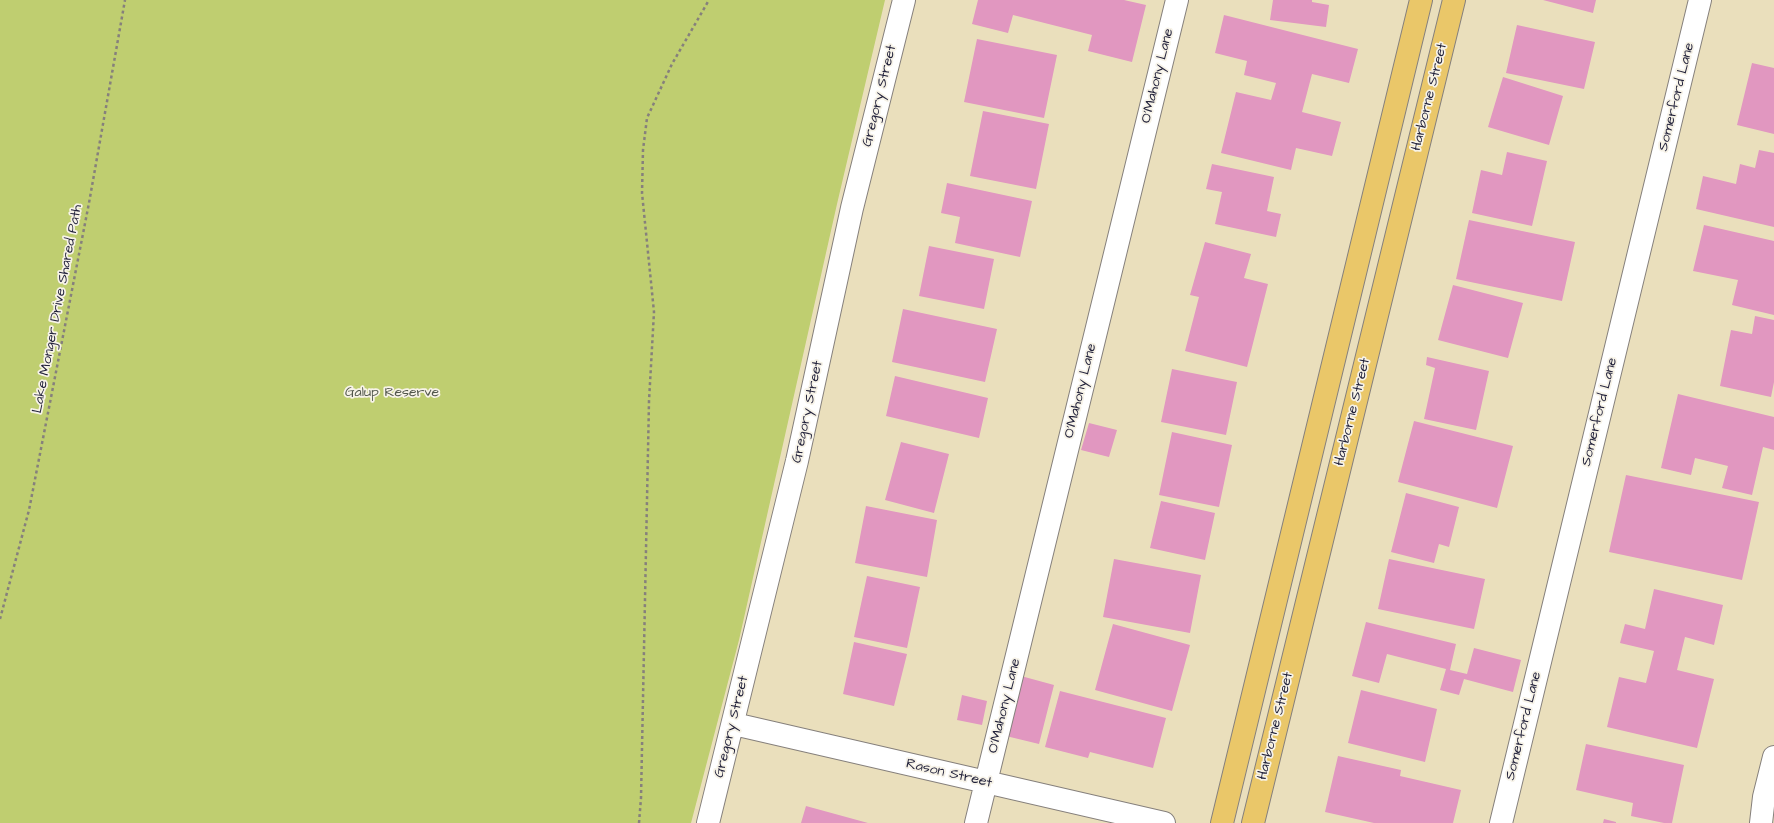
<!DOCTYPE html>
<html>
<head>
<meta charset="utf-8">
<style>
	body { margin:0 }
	canvas { display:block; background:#eadfbc }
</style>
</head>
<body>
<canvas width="1774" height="823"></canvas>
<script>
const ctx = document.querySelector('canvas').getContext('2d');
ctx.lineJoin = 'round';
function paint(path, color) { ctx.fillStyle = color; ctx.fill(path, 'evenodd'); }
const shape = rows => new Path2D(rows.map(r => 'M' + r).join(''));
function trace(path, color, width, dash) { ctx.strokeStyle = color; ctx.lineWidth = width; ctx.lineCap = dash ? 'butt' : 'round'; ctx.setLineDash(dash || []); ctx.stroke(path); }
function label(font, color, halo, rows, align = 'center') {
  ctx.font = font + ' "Architects Daughter",sans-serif'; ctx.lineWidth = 3.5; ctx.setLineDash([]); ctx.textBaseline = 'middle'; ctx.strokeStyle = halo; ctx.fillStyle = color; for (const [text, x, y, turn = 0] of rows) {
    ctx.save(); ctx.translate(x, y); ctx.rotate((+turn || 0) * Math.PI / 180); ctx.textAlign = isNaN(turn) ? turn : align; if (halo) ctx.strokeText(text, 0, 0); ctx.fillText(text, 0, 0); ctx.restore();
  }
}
const green = shape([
	[0,0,885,0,837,204,739,640,691,823,0,823]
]);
const building = shape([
	[978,0,1124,0,1146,5,1132,62,1088,51,1092,35,1013,15,1008,33,972,24],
	[1273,0,1312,0,1312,2,1329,5,1326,27,1270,20],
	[1543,0,1596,0,1593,13],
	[1224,15,1358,49,1349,83,1312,74,1302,112,1341,122,1332,156,1296,148,1291,170,1221,153,1236,92,1271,100,1276,83,1244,75,1247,61,1215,53],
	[1517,25,1595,42,1584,89,1506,73],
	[977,39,1057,55,1044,118,964,102],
	[1752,63,1774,68,1774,134,1737,125],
	[1503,77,1563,96,1549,145,1488,127],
	[983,111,1049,124,1036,189,970,176],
	[1759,150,1774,153,1774,227,1696,209,1703,176,1736,184,1740,164,1755,168],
	[1507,152,1547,161,1532,226,1472,213,1481,170,1502,175],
	[1212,164,1274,177,1267,211,1281,214,1276,237,1215,224,1222,192,1206,189],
	[947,183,1032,201,1020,257,955,243,960,217,941,213],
	[1469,220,1575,242,1562,301,1456,279],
	[1704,225,1774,241,1774,315,1732,305,1738,280,1693,271],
	[1205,242,1251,254,1244,278,1268,284,1247,367,1185,351,1199,297,1190,295],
	[929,246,994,259,984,309,919,296],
	[1453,285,1523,303,1508,358,1438,340],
	[903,309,997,329,985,382,892,362],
	[1755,316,1774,320,1774,382,1771,397,1720,386,1731,330,1752,334],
	[1427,357,1489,371,1476,430,1424,419,1435,368,1426,365],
	[1172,369,1237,382,1226,435,1161,422],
	[895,376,988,398,979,438,886,416],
	[1678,394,1774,417,1774,450,1763,447,1752,495,1722,488,1728,466,1695,458,1691,475,1661,468],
	[1414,421,1513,446,1497,508,1398,482],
	[1089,423,1117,430,1109,457,1081,450],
	[1172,432,1232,445,1219,507,1159,495],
	[901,442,949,454,934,513,885,500],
	[1626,475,1759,502,1742,580,1609,552],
	[1406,493,1459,507,1449,547,1439,544,1434,563,1391,552],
	[1161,501,1215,513,1205,560,1150,548],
	[866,506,937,520,927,577,855,563],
	[1114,559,1201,575,1190,633,1103,617],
	[1389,559,1485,579,1474,629,1378,609],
	[867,576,920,587,907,648,854,637],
	[1654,589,1723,605,1714,645,1685,637,1677,670,1714,679,1697,748,1607,727,1619,677,1646,683,1654,651,1620,643,1625,624,1645,629],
	[1366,622,1456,644,1450,670,1467,674,1474,648,1521,660,1513,692,1464,679,1459,695,1440,690,1446,669,1387,654,1379,683,1352,676],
	[1113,624,1190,645,1172,711,1095,690],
	[854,642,907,654,894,706,843,694],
	[1021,676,1054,685,1039,744,1006,736],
	[1361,690,1437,709,1425,762,1348,743],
	[1060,691,1166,718,1153,768,1090,752,1088,758,1045,747],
	[962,695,987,701,982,725,957,720],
	[1586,744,1684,765,1672,823,1664,823,1631,816,1633,803,1576,790],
	[1338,756,1401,770,1400,776,1461,790,1453,823,1374,823,1325,812],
	[806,806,868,823,801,823],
	[1604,819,1616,822,1616,823,1603,823]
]);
const path = shape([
	[0,619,29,510,89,203,125,0],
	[639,823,641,798,649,401,654,312,642,193,643,150,647,118,672,64,709,0]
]);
const minor = shape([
	[734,724,1164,823],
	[708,823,797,461,852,208,904,0],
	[976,823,1177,0],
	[1501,823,1700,0],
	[1761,823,1764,797,1774,757]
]);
const major = shape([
	[1222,823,1421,0],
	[1253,823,1454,0]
]);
const streetNames = [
	["O'Mahony Lane",1158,76,-76],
	["Gregory Street",880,96,-76],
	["Harborne Street",1430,97,-76],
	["Somerford Lane",1677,97,-76],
	["Lake Monger Drive Shared Path",58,309,-79],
	["O'Mahony Lane",1081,391,-76],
	["Gregory Street",808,412,-78],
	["Harborne Street",1353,412,-76],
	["Somerford Lane",1600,412,-76],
	["O'Mahony Lane",1005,706,-76],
	["Harborne Street",1276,726,-76],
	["Somerford Lane",1524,726,-76],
	["Gregory Street",732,727,-76],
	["Rason Street",949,774,13]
];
const parkNames = [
	["Galup Reserve",392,393]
];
paint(green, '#bfce70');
paint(building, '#e197c0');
trace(minor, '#86807c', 24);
trace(major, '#86807c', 24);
trace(path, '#86807c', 2.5, [3, 3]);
trace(minor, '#fff', 22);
trace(major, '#eac769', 22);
label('14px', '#22223b', '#f7f3e8', streetNames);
label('14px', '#51564b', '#f7f3e8', parkNames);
</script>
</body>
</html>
